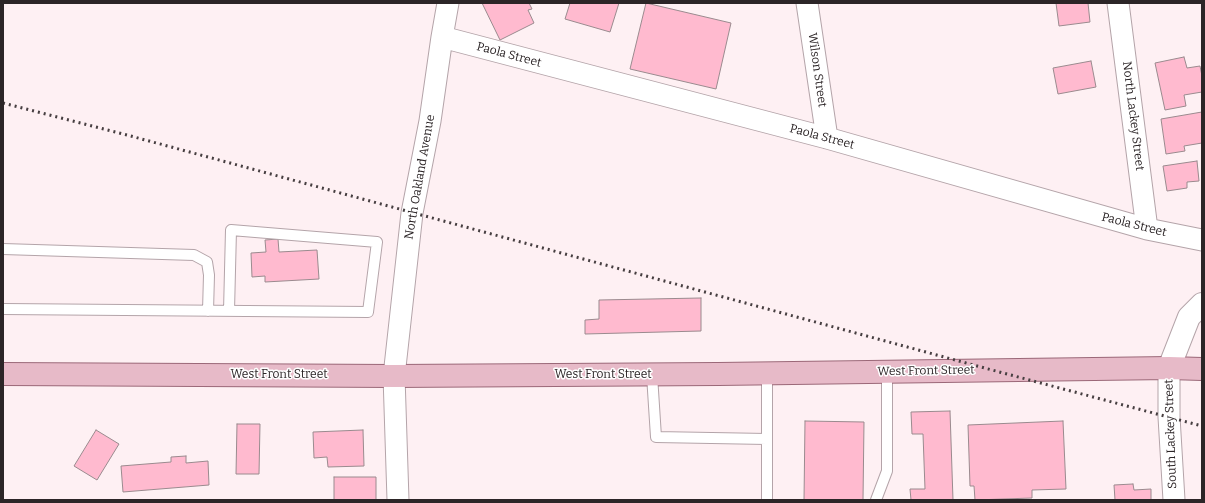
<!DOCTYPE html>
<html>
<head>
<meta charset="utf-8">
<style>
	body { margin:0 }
	#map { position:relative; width:1205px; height:503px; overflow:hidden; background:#fef0f3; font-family:Bitter,serif }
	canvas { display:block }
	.frame { position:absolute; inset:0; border:4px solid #2c2527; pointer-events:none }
</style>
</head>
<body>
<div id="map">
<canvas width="1205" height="503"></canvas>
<div class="frame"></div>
</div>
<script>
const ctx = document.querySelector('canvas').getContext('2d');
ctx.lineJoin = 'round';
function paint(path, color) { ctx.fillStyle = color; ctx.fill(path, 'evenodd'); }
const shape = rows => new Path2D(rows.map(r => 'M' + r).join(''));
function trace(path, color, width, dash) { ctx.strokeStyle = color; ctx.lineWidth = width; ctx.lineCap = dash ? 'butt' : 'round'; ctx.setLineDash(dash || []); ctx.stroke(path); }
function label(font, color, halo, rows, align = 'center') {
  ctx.font = font + ' Bitter,serif'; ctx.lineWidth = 3; ctx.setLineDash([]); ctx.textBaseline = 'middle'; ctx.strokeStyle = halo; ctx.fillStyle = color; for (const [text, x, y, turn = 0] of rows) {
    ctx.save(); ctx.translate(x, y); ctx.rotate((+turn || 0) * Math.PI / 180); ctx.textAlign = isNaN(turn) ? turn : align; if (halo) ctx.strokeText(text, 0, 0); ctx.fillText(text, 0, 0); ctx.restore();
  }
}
const building = shape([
	[482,3,529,3,532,9,528,10,534,23,500,40,482,3],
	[570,3,619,3,610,32,565,19,570,3],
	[646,3,731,23,716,89,630,69,646,3],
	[1056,3,1088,3,1090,22,1059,26,1056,3],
	[1184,57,1187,68,1200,66,1202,76,1202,92,1184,95,1186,106,1165,110,1155,63,1184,57],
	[1091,61,1096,87,1058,94,1053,68,1091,61],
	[1202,112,1202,143,1184,146,1185,151,1166,154,1161,119,1202,112],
	[1197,161,1199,181,1187,182,1187,188,1167,191,1163,166,1197,161],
	[278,239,279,252,317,250,319,279,265,282,265,276,252,277,251,253,266,252,265,240,278,239],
	[701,298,701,331,585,334,585,320,599,319,599,300,701,298],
	[950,411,953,500,911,500,910,489,925,489,923,434,912,434,911,412,950,411],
	[805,421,864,422,863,500,804,500,805,421],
	[1063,421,1066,489,1032,490,1032,498,975,500,974,486,970,486,968,425,1063,421],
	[237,424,260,424,259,474,236,474,237,424],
	[96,430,119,444,97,480,74,466,96,430],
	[363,430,364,466,328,467,327,457,314,458,313,432,363,430],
	[186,456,186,463,208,461,209,485,123,492,121,466,171,462,171,457,186,456],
	[334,477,376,477,376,500,334,500,334,477],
	[1133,484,1134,490,1151,489,1151,500,1115,500,1114,485,1133,484]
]);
const service = shape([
	[3,249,194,255,207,262,209,275,208,311],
	[3,309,368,312,377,242,231,230,229,311],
	[652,375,656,437,767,439],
	[767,500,767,374],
	[876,500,887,471,887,372]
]);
const minor = shape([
	[807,3,827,138],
	[1118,3,1147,229],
	[442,37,827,138,1147,229,1202,240],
	[1169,368,1169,417,1174,500],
	[398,500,394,376,412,213,430,121,442,37,448,3]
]);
const secondary = shape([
	[1169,368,1189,317,1202,304]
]);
const primary = shape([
	[3,374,394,376,718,374,1169,368,1202,369]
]);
const rail = shape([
	[3,103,127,135,992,370,1202,426]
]);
const streetNames = [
	["Paola Street",509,55,15],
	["Wilson Street",817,70,82],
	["North Lackey Street",1133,116,83],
	["Paola Street",822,137,15],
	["North Oakland Avenue",420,177,-80],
	["Paola Street",1134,225,14],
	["West Front Street",926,371,-1],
	["West Front Street",279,375],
	["West Front Street",603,375],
	["South Lackey Street",1171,434,-92]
];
paint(building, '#ffbacf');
trace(building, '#9a8a8e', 1);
trace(service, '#b4a4a9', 12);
trace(minor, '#b4a4a9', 23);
trace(secondary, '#b4a4a9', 24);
trace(primary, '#9b6878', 24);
trace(service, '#fff', 10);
trace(minor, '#fff', 21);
trace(secondary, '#fff', 22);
trace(primary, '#e7bac8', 22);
trace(rail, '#463e40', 3, [2, 4]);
label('12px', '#2c2527', '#fff', streetNames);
</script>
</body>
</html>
